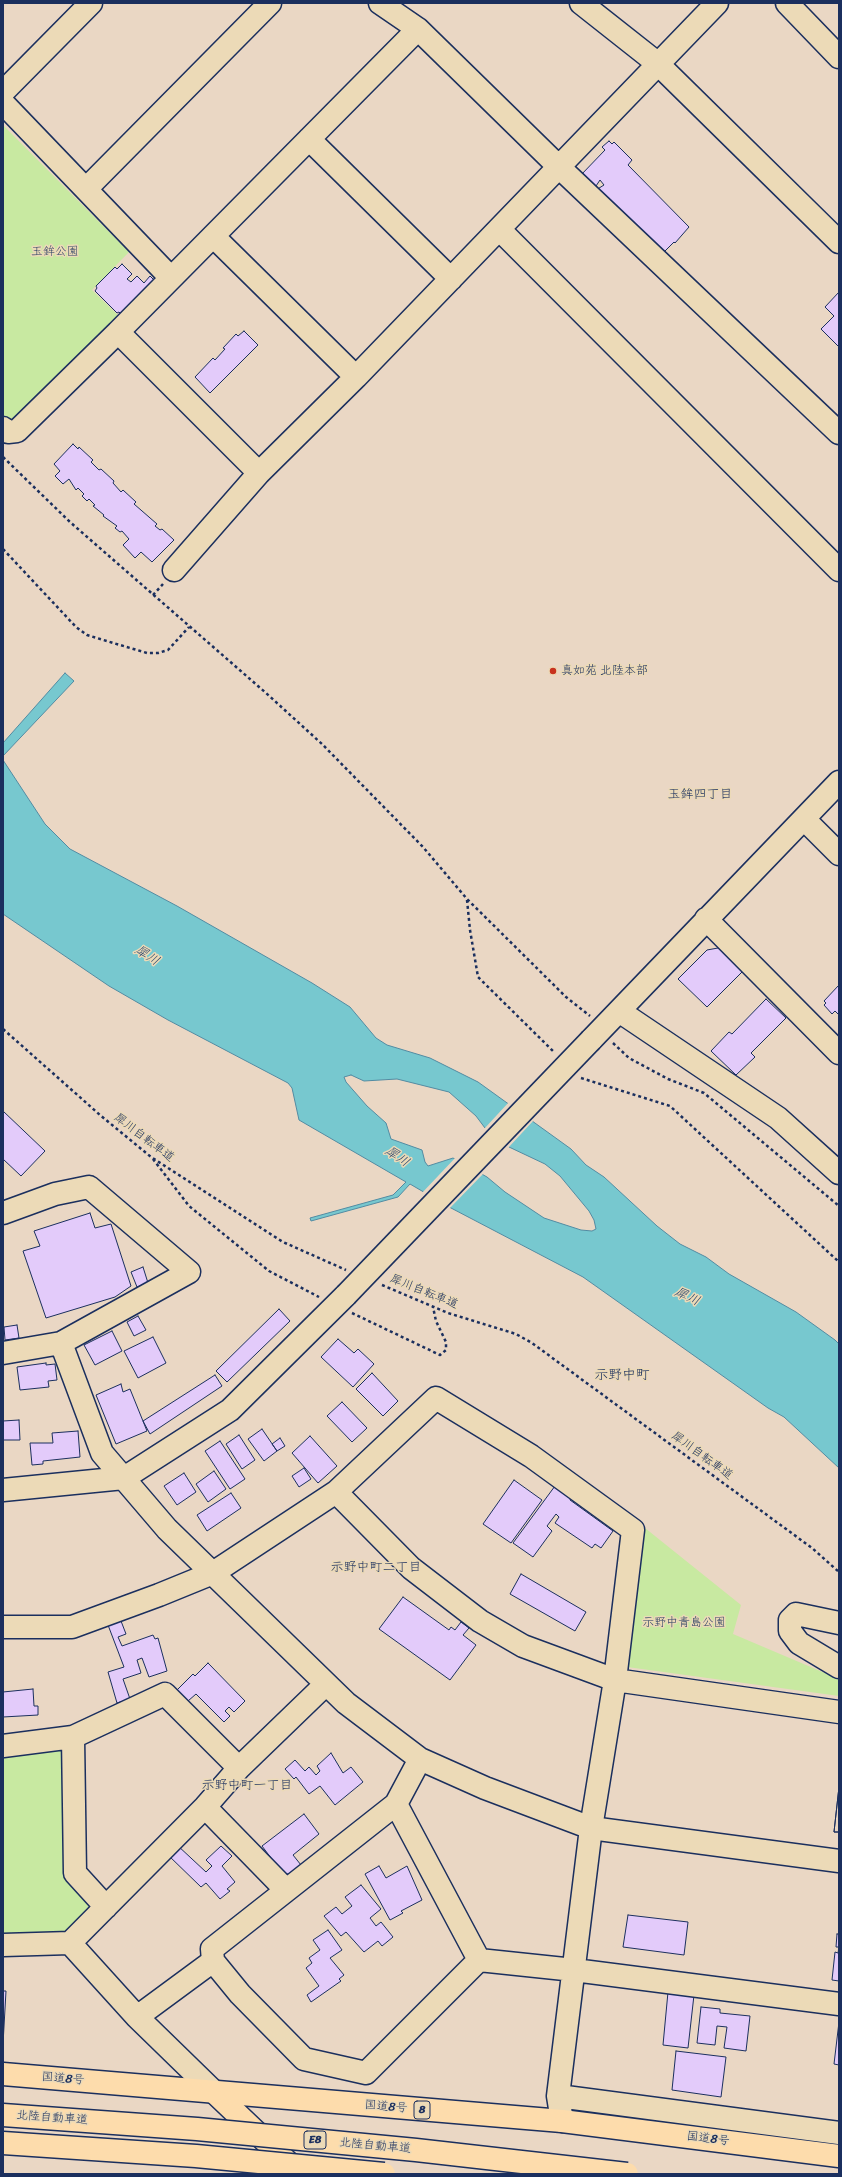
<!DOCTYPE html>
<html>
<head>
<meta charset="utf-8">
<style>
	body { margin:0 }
	#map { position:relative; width:842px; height:2177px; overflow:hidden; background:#ead7c4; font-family:Sriracha,sans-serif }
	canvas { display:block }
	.frame { position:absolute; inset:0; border:4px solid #1b2f5e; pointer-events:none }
</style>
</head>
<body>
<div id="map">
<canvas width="842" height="2177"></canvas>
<div class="frame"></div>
</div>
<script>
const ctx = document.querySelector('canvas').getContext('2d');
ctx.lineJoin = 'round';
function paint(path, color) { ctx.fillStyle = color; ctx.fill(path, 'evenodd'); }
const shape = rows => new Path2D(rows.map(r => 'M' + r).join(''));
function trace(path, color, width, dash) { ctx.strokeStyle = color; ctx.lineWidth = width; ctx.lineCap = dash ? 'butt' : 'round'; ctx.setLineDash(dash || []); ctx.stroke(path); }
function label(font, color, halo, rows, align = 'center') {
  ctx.font = font + ' Sriracha,"Klee One",sans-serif'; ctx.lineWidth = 3; ctx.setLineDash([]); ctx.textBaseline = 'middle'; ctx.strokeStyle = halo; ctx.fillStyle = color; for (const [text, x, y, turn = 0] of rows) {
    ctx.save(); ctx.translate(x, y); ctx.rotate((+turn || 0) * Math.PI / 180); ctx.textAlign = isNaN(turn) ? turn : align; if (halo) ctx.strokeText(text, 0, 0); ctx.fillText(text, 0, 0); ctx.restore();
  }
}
const green = shape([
	[3,125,129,252,92,290,120,317,15,422,3,421],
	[645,1528,741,1605,733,1634,839,1679,839,1696,627,1667],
	[64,1745,67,1878,92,1903,62,1936,3,1937,3,1755]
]);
const water = shape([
	[65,673,74,681,3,756,3,743,65,673],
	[3,760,45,824,70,849,177,906,312,983,350,1007,376,1038,387,1045,430,1058,478,1082,571,1149,586,1165,604,1177,657,1226,680,1244,706,1257,729,1274,796,1312,835,1340,839,1344,839,1468,784,1417,768,1408,583,1277,451,1208,410,1184,398,1197,311,1221,310,1218,393,1195,406,1182,299,1120,292,1088,288,1083,168,1020,109,986,3,914,3,760],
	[351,1075,364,1081,397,1079,449,1092,476,1116,485,1128,509,1147,545,1164,560,1176,589,1211,594,1220,596,1229,592,1231,581,1230,544,1218,505,1192,487,1177,453,1158,428,1166,425,1162,422,1150,391,1139,386,1123,367,1106,346,1082,344,1077,351,1075]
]);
const pier = shape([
	[509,1102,534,1120,508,1148,484,1129],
	[456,1157,483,1174,449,1209,421,1194]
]);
const building = shape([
	[609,141,612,144,614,142,632,160,628,165,689,227,675,243,674,242,660,256,596,190,604,185,600,180,594,189,580,176,605,150,602,147,609,141],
	[122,264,132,274,127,279,131,282,137,276,144,283,150,276,155,281,121,314,119,312,117,313,95,291,97,288,96,286,115,267,117,269,122,264],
	[839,292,839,345,838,346,821,329,834,316,825,307,839,292],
	[244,331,258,345,210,393,195,377,213,358,215,360,225,349,223,348,236,334,238,336,244,331],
	[73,444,78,449,79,447,93,460,91,462,99,470,101,469,114,481,113,483,121,492,123,490,136,502,134,504,157,524,155,526,160,530,162,529,174,540,152,562,141,552,135,558,123,545,129,539,122,531,120,532,115,528,117,526,103,516,104,515,93,506,95,505,89,499,87,501,82,496,84,494,78,488,76,490,69,479,63,484,55,476,60,471,54,464,73,444],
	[718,948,742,972,707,1007,678,979,707,950,718,948],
	[839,985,839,1015,835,1011,832,1014,824,1005,826,1003,824,1001,839,985],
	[766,999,786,1018,751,1053,755,1057,736,1075,711,1051,729,1032,732,1034,766,999],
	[3,1111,45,1151,21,1176,3,1159,3,1111],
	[90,1213,95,1228,111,1224,131,1286,115,1297,46,1318,23,1251,40,1246,34,1231,90,1213],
	[143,1267,148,1283,137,1287,131,1272,143,1267],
	[279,1309,290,1321,227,1382,216,1371,279,1309],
	[138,1316,146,1330,134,1336,127,1322,138,1316],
	[17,1325,19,1338,5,1340,4,1327,17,1325],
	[112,1331,122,1351,95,1365,84,1345,112,1331],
	[153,1337,166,1363,138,1378,124,1351,153,1337],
	[338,1339,354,1353,358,1349,374,1364,353,1387,321,1357,338,1339],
	[46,1363,46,1365,55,1364,57,1380,48,1381,49,1387,20,1390,17,1367,46,1363],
	[372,1373,398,1401,383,1416,356,1389,372,1373],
	[215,1375,222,1386,150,1434,143,1421,215,1375],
	[121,1384,123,1392,130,1389,147,1431,116,1444,96,1395,121,1384],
	[342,1402,367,1428,352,1442,327,1416,342,1402],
	[19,1420,20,1440,3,1440,3,1421,19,1420],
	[262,1429,277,1451,264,1461,248,1439,262,1429],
	[78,1431,80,1457,43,1461,43,1464,32,1465,30,1443,53,1443,52,1433,78,1431],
	[239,1435,255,1460,242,1469,226,1444,239,1435],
	[310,1436,337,1466,318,1483,292,1453,310,1436],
	[280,1438,285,1446,277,1451,272,1444,280,1438],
	[220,1441,245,1479,230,1489,205,1451,220,1441],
	[304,1468,311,1479,299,1487,292,1476,304,1468],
	[214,1471,226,1489,208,1502,196,1484,214,1471],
	[184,1473,196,1492,177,1505,164,1486,184,1473],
	[514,1480,542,1500,511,1543,483,1524,514,1480],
	[555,1486,571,1497,570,1500,613,1531,601,1548,595,1544,592,1548,555,1523,559,1517,556,1514,547,1526,552,1531,533,1557,513,1543,555,1486],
	[231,1493,241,1508,207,1531,197,1515,231,1493],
	[521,1574,586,1612,575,1631,510,1594,521,1574],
	[403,1597,449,1630,451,1627,455,1630,461,1622,469,1628,463,1635,476,1645,450,1680,379,1629,403,1597],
	[121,1621,126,1634,118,1637,122,1646,153,1635,155,1639,158,1638,167,1671,149,1677,142,1658,137,1660,141,1673,123,1679,130,1699,117,1703,108,1672,124,1667,108,1625,121,1621],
	[208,1663,245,1701,234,1712,229,1707,225,1711,230,1716,224,1722,196,1694,188,1701,177,1690,193,1674,195,1676,208,1663],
	[33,1689,34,1706,38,1706,38,1715,3,1717,3,1692,33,1689],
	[331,1753,343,1773,351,1767,363,1782,335,1805,320,1786,309,1794,296,1777,294,1779,285,1769,295,1760,305,1771,309,1767,316,1775,320,1771,317,1766,331,1753],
	[839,1787,839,1832,834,1832,839,1787],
	[839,1787,839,1832,834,1832,839,1787],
	[304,1814,319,1834,293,1855,301,1865,289,1874,283,1874,262,1846,304,1814],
	[177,1845,206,1872,212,1866,206,1860,221,1846,232,1856,222,1866,235,1882,227,1889,230,1891,220,1899,206,1883,201,1887,167,1854,177,1845],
	[379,1866,386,1878,407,1866,422,1900,401,1911,403,1913,390,1920,365,1874,379,1866],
	[361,1885,381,1909,370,1918,376,1926,381,1922,393,1937,382,1946,378,1941,364,1952,346,1932,341,1936,324,1916,336,1907,342,1914,352,1906,345,1897,361,1885],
	[628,1915,688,1922,684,1955,623,1947,628,1915],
	[328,1930,342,1950,330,1958,344,1975,339,1979,341,1981,311,2002,307,1995,319,1986,306,1968,312,1963,309,1958,320,1950,313,1940,328,1930],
	[837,1934,839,1934,839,1981,832,1980,835,1952,838,1953,839,1947,836,1947,837,1934],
	[3,1991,6,1991,3,2044,3,1991],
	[668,1992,694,1995,688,2048,663,2045,668,1992],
	[701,2007,720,2009,720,2013,750,2016,746,2051,724,2048,727,2027,717,2026,715,2045,697,2043,701,2007],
	[839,2022,839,2065,834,2064,839,2022],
	[676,2051,726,2057,721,2097,672,2090,676,2051]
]);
const path = shape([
	[3,457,70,522,266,693,322,744,423,847,467,899,566,997,590,1016],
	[3,549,76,627,87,635,120,645,147,653,158,653,168,650,189,627],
	[153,595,163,584],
	[467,900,470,930,478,977,554,1052],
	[3,1029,100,1115,151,1157,283,1242,346,1270],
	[613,1043,629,1058,668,1079,704,1093,839,1206],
	[581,1078,670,1106,839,1262],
	[153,1159,189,1206,269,1271,319,1297],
	[382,1285,448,1313,516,1334,532,1343,812,1548,839,1572],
	[352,1313,440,1355,446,1350,446,1342,436,1321,433,1307]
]);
const minor = shape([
	[380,3,418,29,559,167,839,433],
	[581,3,657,63,839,242],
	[787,3,839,57],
	[3,92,91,3],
	[3,103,171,278],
	[309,139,451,279],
	[86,189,270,3],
	[499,229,839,570],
	[213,236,356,377],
	[118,332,418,29],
	[3,428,8,432,17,431,118,332,259,473,356,377,717,3],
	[174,570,259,473],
	[804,819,839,854],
	[706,919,839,1053],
	[619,1011,778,1118,839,1173],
	[591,1040,839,782],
	[3,1213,55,1194,89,1187,189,1272,61,1343,3,1353],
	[61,1343,102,1453,167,1529,346,1703,420,1759,485,1788,591,1828,839,1861],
	[3,1490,124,1478,230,1410,346,1295],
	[336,1492,411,1568,480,1621,523,1646,615,1680,591,1828,558,2096,562,2121],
	[839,1623,796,1614,790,1620,790,1631,799,1643,839,1667],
	[3,1627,72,1627,159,1595,213,1573,336,1492,436,1398,531,1456,633,1530,615,1680,839,1712],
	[73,1737,75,1873,106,1907],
	[3,1746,73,1737,165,1694,239,1768],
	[420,1759,396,1804,479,1960],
	[205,1807,286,1890],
	[70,1943,137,2017,214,2092],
	[3,1945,70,1943,205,1807,239,1768,326,1684],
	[479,1960,574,1970,839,2004],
	[213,1961,212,1949,396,1804],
	[137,2017,213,1961,240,1994,304,2059,366,2073,479,1960],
	[558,2096,839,2133]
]);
const major = shape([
	[214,2092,299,2173]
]);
const highway = shape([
	[3,2074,562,2121,839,2156]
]);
const minorBridge = shape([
	[346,1295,591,1040]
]);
const highwayBridge = shape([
	[3,2115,197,2129,416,2150,627,2174],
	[3,2143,196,2156,384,2174]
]);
const markers = [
	[553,671,4,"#c8321e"]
];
const shields = [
	[422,2110,16],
	[315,2140,22]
];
const shieldNames = [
	["8",422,2110],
	["E8",315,2140]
];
const parkNames = [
	["玉鉾公園",55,252],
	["示野中青島公園",684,1623]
];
const poiNames = [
	["真如苑 北陸本部",561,671]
];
const streetNames = [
	["犀川自転車道",144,1138,37],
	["犀川自転車道",424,1292,22],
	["犀川自転車道",702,1456,36],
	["国道8号",63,2079,5],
	["国道8号",386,2107,5],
	["北陸自動車道",52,2118,4],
	["国道8号",708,2139,7],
	["北陸自動車道",375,2146,5]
];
const neighbourhoodNames = [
	["玉鉾四丁目",700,795],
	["示野中町二丁目",376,1568],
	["示野中町一丁目",247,1786]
];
const waterNames = [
	["犀川",147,956,32],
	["犀川",397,1157,34],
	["犀川",687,1297,25]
];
const quarterNames = [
	["示野中町",622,1375]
];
paint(green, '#c8e9a1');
paint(water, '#77c8cf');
trace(water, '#528ba2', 1);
paint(pier, '#ead7c4');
paint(building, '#e3cbfa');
trace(building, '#1b2f5e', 1);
trace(minor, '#1b2f5e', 25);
trace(major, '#1b2f5e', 25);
trace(highway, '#1b2f5e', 25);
trace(path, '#1b2f5e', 2.5, [3, 3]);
trace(minor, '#ecdab7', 22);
trace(major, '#fddcac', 22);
trace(highway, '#fddcac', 22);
trace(minorBridge, '#1b2f5e', 25, []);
trace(highwayBridge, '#1b2f5e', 25, []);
trace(minorBridge, '#ecdab7', 22);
trace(highwayBridge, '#fddcac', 22);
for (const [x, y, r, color] of markers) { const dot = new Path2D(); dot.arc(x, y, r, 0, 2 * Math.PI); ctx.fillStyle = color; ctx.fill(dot); trace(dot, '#ecdab7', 1.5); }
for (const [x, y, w] of shields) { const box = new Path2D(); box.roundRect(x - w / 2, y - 9, w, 18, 3); ctx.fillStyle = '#ecdab7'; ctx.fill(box); trace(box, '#1b2f5e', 1); }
label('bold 11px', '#1b2f5e', null, shieldNames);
label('12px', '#2c4265', '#ecdab7', parkNames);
label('12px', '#1b2f5e', '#ecdab7', poiNames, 'left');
label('12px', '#1b2f5e', '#ecdab7', streetNames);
label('13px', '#1b2f5e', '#ecdab7', neighbourhoodNames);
label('italic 13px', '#29466f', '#ecdab7', waterNames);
label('14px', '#1b2f5e', '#ecdab7', quarterNames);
</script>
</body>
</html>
